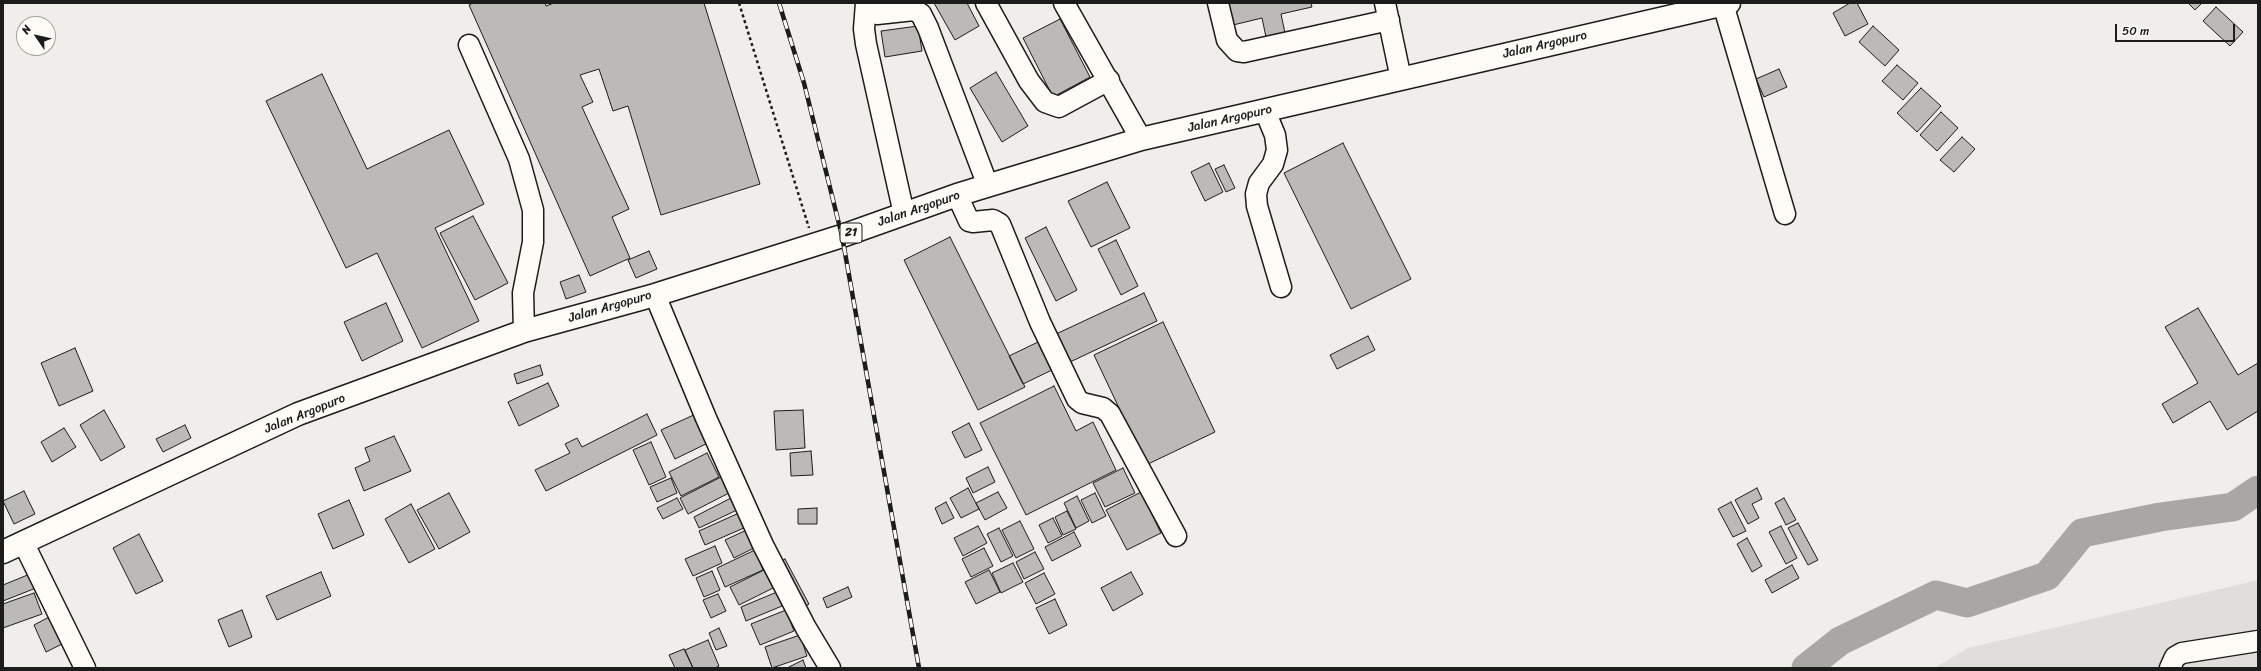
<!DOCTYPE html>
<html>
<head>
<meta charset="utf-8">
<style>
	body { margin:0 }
	#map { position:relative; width:2261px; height:671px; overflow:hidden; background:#f0eeea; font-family:Sriracha,sans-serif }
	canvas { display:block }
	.frame { position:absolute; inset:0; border:4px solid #1c1c1c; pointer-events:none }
	.north { position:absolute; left:16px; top:16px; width:40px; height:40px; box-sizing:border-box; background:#fdfcf7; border:1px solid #a3a29f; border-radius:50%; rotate:304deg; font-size:11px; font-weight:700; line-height:16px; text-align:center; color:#1c1c1c }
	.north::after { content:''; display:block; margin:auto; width:14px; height:18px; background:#1c1c1c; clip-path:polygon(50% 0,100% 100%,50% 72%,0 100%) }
	.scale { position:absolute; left:2115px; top:24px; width:120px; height:18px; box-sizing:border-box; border:2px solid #1c1c1c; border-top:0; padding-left:5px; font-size:12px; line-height:14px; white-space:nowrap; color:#1c1c1c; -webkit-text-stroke:3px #fdfcf7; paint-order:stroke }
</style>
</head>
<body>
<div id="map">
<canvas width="2261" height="671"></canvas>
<div class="frame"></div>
<div class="north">N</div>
<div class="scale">50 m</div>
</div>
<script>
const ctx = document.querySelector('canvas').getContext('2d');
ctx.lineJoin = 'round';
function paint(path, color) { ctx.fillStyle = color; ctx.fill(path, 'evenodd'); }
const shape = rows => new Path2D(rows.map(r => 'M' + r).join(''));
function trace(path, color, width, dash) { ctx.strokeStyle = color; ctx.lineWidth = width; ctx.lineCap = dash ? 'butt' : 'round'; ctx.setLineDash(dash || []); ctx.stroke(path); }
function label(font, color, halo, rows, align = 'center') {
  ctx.font = font + ' Sriracha,sans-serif'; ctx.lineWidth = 3; ctx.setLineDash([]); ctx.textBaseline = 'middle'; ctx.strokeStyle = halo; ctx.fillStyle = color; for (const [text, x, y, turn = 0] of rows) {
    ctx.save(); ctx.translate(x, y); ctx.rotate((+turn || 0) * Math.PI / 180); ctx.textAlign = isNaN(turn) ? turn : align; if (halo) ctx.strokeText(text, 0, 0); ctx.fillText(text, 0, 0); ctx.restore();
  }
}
const built = shape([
	[2258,580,2258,668,1934,668,1968,648]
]);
const river = shape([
	[1806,668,1840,641,1936,595,1967,603,2047,576,2082,533,2160,517,2233,507,2258,490]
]);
const building = shape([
	[473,3,545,3,546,6,554,3,704,3,760,184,661,215,628,106,613,111,599,69,580,75,593,102,582,107,629,209,612,217,630,258,590,276,469,5,473,3],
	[934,3,967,3,979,26,955,40,934,3],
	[1228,3,1311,3,1312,7,1281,14,1285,33,1266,37,1262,18,1233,25,1228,3],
	[1850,3,1857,3,1868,24,1845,36,1833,13,1850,3],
	[2188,3,2202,3,2195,10,2188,3],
	[2216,7,2243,32,2230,46,2203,21,2216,7],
	[1060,19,1090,77,1053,97,1023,38,1060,19],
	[918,26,922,51,885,57,881,31,918,26],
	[1873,26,1899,50,1885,66,1859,42,1873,26],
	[1897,65,1918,83,1903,100,1882,81,1897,65],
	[1779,69,1787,87,1764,97,1756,79,1779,69],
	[996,72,1028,126,1002,142,970,88,996,72],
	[322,74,367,169,449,130,484,204,435,228,479,321,422,348,377,253,346,268,266,101,322,74],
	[1921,88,1941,106,1917,132,1897,113,1921,88],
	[1941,112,1958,128,1937,151,1920,135,1941,112],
	[1962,137,1975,149,1954,172,1940,160,1962,137],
	[1343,143,1411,279,1351,309,1284,173,1343,143],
	[1209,163,1223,192,1205,201,1191,172,1209,163],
	[1224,165,1235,188,1226,192,1215,169,1224,165],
	[1107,182,1130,228,1091,247,1068,201,1107,182],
	[473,216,508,283,475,300,440,233,473,216],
	[1046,227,1077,290,1056,301,1025,238,1046,227],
	[950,237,1025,387,978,410,904,260,950,237],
	[1116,240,1138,286,1121,295,1098,249,1116,240],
	[649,251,657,269,636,278,628,260,649,251],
	[579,275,586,292,566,299,560,282,579,275],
	[1144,293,1157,321,1070,362,1056,334,1144,293],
	[386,303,403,341,362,361,344,322,386,303],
	[2198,308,2238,375,2258,363,2258,411,2227,430,2210,401,2173,423,2162,404,2198,383,2165,327,2198,308],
	[1163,322,1215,432,1146,465,1094,355,1163,322],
	[1368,336,1375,350,1337,369,1330,355,1368,336],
	[1038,342,1052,370,1023,384,1009,356,1038,342],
	[75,348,93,391,59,406,41,363,75,348],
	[540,365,543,375,517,384,514,374,540,365],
	[548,383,559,406,519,426,508,402,548,383],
	[1054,386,1076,431,1093,422,1116,470,1026,515,980,423,1054,386],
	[104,410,125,447,101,461,80,425,104,410],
	[803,410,805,448,776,450,774,411,803,410],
	[698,413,712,441,675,459,661,430,698,413],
	[647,414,657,435,546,491,535,470,570,453,565,444,577,438,582,447,647,414],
	[969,423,982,450,965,458,952,432,969,423],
	[185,425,191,438,163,452,156,439,185,425],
	[64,428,76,447,52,462,41,442,64,428],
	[394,436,411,471,364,491,355,468,370,461,365,448,394,436],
	[651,442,666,477,649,485,633,450,651,442],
	[811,451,813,475,791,476,790,453,811,451],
	[707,453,719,477,681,496,669,472,707,453],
	[988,467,995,482,973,493,966,478,988,467],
	[1123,468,1135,493,1105,507,1093,483,1123,468],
	[721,477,729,493,688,514,680,498,721,477],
	[671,478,677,493,657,502,650,487,671,478],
	[968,488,979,509,961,518,950,498,968,488],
	[1757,488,1762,499,1752,504,1759,518,1748,524,1735,500,1757,488],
	[24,491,35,514,14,524,3,501,24,491],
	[998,492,1007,508,985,520,976,503,998,492],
	[1141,492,1161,533,1127,550,1106,510,1141,492],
	[449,493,470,532,439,549,417,510,449,493],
	[1095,493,1106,516,1092,523,1081,500,1095,493],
	[1077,496,1089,521,1076,528,1064,503,1077,496],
	[677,498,683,509,663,519,657,508,677,498],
	[731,498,737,510,699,528,694,517,731,498],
	[1784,498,1796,520,1786,525,1775,503,1784,498],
	[349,500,364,535,333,549,318,514,349,500],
	[946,502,954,518,942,524,935,508,946,502],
	[1731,502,1746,531,1733,537,1718,509,1731,502],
	[411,504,435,549,409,563,385,519,411,504],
	[817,508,817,524,798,524,798,509,817,508],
	[1067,511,1076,529,1063,535,1055,517,1067,511],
	[739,513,746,527,705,545,699,531,739,513],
	[1053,518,1062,536,1048,543,1039,525,1053,518],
	[1020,521,1034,549,1016,558,1002,530,1020,521],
	[1798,523,1818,560,1808,565,1788,528,1798,523],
	[978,526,987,543,963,556,954,538,978,526],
	[1781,526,1797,558,1786,564,1769,532,1781,526],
	[999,528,1013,556,1001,562,987,534,999,528],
	[749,529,758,546,734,558,725,540,749,529],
	[1074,532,1081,546,1052,561,1045,547,1074,532],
	[139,534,163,581,136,594,113,548,139,534],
	[1747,538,1762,566,1752,572,1737,544,1747,538],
	[715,546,722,563,693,576,685,559,715,546],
	[984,548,993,566,971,577,962,559,984,548],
	[755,550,763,570,725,587,717,568,755,550],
	[1035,552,1044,569,1024,579,1016,562,1035,552],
	[785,559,809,604,800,609,775,564,785,559],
	[1013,563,1023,582,1001,593,992,573,1013,563],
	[1792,565,1799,578,1772,593,1765,580,1792,565],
	[764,570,773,588,739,605,730,587,764,570],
	[989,570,1000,592,976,604,965,582,989,570],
	[712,571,720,590,704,597,696,578,712,571],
	[321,572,331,596,277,620,266,596,321,572],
	[1131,572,1143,594,1113,611,1101,588,1131,572],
	[1044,573,1055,594,1036,604,1025,583,1044,573],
	[30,574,36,588,3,601,3,585,30,574],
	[848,587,852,597,827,608,823,598,848,587],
	[777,592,782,606,746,621,741,607,777,592],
	[34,593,42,614,3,628,3,604,34,593],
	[718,594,726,611,711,618,703,600,718,594],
	[1055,599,1067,625,1049,634,1036,608,1055,599],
	[242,610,252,637,229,647,218,620,242,610],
	[786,610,794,631,760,645,751,624,786,610],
	[49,617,62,644,46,652,34,625,49,617],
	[719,628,727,646,716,650,709,633,719,628],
	[800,635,807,656,772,668,765,647,800,635],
	[708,640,719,666,715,668,693,668,685,650,708,640],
	[684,649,693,668,675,668,669,655,684,649],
	[803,660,806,668,787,668,803,660]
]);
const path = shape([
	[739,3,809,228]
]);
const minor = shape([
	[866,3,864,29,866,44,904,214],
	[986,3,1029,81,1045,102,1059,107,1109,80],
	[1064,3,1141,139],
	[1218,3,1227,40,1237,51,1244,52,1389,20],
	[1385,3,1401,79],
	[1723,4,1785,214],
	[877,14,914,10,921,14,928,28,988,186],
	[469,45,519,159,533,210,533,242,523,293,524,331],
	[1265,111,1275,135,1277,150,1273,164,1259,183,1256,194,1257,206,1281,287],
	[957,195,969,221,973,222,993,220,1000,224,1040,322,1077,399,1082,403,1103,408,1110,414,1176,536],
	[655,295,706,418,763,545,806,628,830,668],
	[23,542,85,668],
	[2170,668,2175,657,2182,653,2258,641]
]);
const highway = shape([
	[3,552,298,414,524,331,655,295,842,236,957,195,1141,139,1729,3]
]);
const rail = shape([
	[779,3,804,83,842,236,919,668]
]);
const shields = [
	[851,233,22]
];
const shieldNames = [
	["21",851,233]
];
const streetNames = [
	["Jalan Argopuro",1545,45,-13],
	["Jalan Argopuro",1230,119,-13],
	["Jalan Argopuro",919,209,-19],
	["Jalan Argopuro",610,307,-16],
	["Jalan Argopuro",305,414,-22]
];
paint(built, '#e0deda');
trace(river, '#a8a7a3', 29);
paint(building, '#bbbab6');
trace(building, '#1c1c1c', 1);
trace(minor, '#1c1c1c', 23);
trace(highway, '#1c1c1c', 25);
trace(path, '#1c1c1c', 2.5, [3, 3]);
trace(minor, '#fdfcf7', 20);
trace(highway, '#fdfcf7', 22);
trace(rail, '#1c1c1c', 4.5);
trace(rail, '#fdfcf7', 3, [9]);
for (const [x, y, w] of shields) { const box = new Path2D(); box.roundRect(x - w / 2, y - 10, w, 20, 3); ctx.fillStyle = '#fdfcf7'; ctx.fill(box); trace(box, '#1c1c1c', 1); }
label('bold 12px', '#1c1c1c', null, shieldNames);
label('13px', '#1c1c1c', '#fdfcf7', streetNames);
</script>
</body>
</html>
